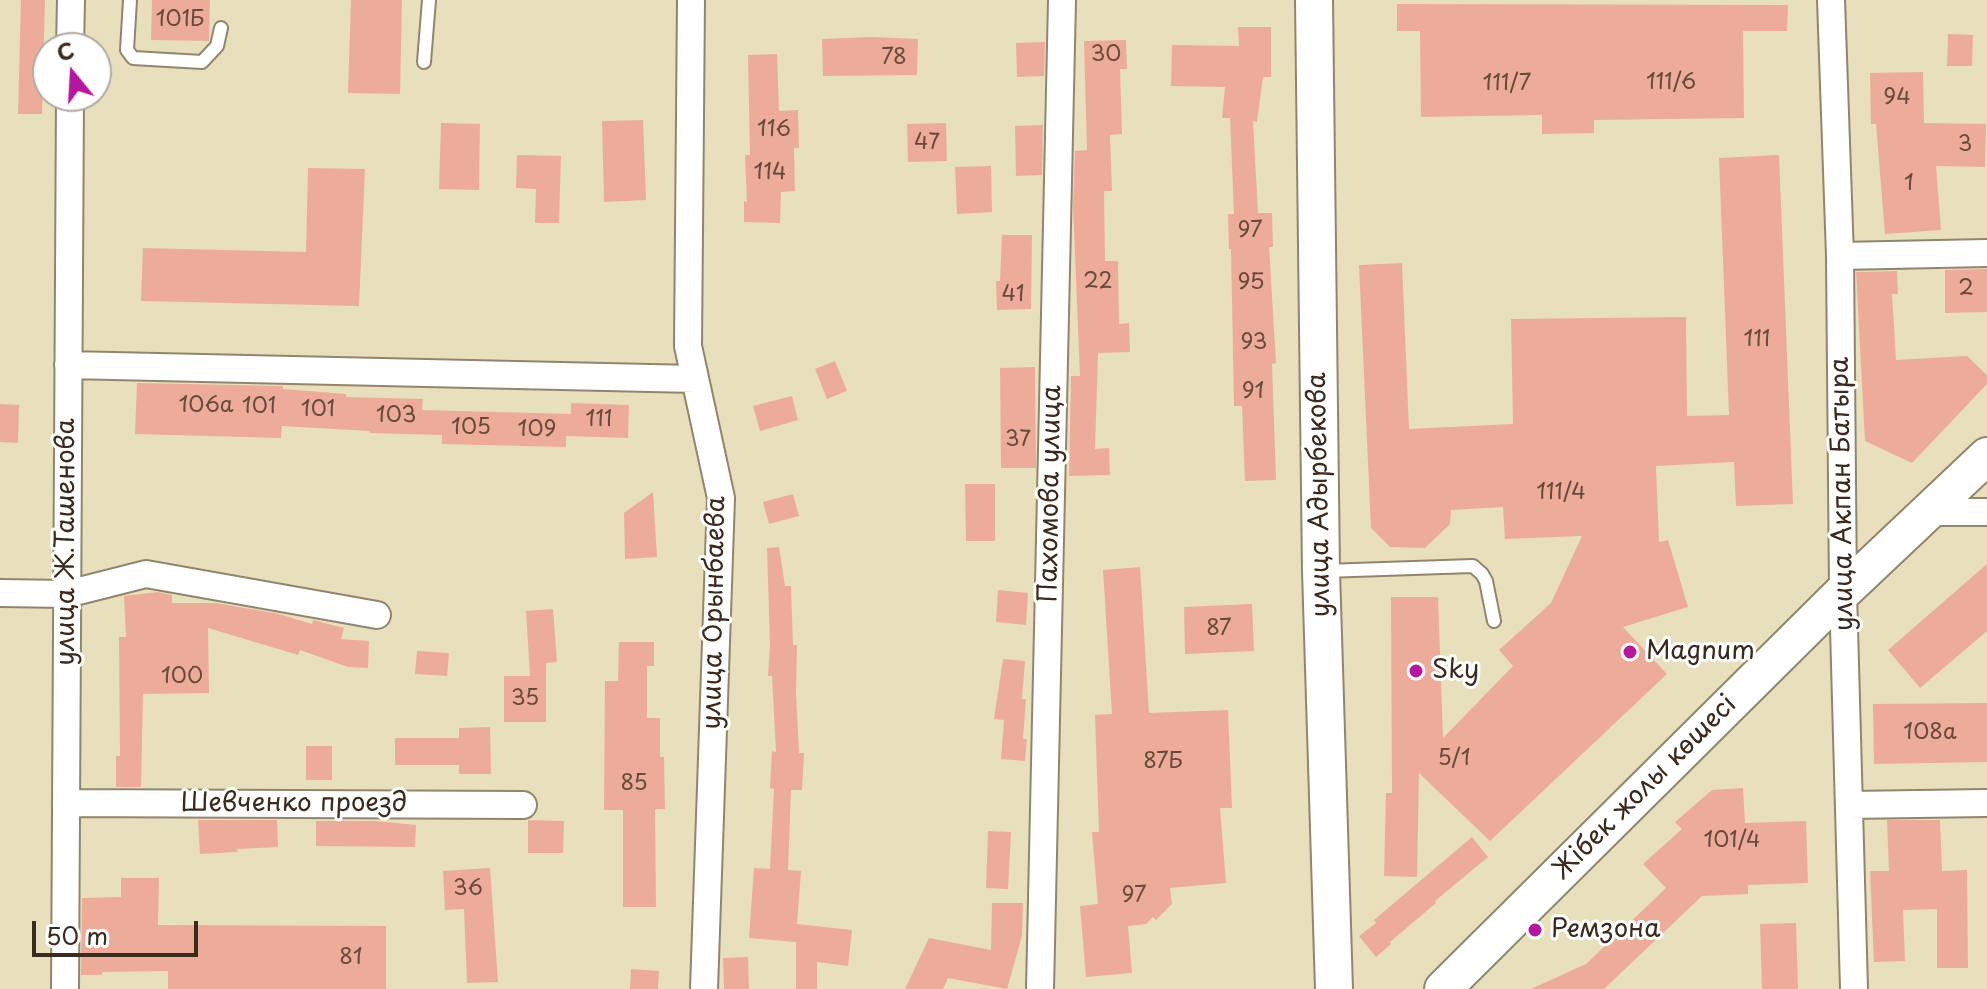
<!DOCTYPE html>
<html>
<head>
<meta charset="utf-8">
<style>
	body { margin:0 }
	#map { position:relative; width:1987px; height:989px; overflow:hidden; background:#e8e0bc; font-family:"Playpen Sans",sans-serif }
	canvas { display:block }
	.north { position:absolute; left:32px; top:32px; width:80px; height:80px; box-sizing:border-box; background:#fff; border:2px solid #b1aaa5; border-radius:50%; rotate:342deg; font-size:22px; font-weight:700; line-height:32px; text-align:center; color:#3b2a1e }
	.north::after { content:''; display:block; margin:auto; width:28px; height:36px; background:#b5179e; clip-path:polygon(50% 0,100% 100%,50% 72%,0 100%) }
	.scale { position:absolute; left:32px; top:921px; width:166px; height:36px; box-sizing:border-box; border:4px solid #3b2a1e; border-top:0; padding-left:10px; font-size:24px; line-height:28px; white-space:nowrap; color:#3b2a1e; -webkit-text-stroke:6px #fff; paint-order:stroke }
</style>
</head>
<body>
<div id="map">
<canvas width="1987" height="989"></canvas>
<div class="north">С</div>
<div class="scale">50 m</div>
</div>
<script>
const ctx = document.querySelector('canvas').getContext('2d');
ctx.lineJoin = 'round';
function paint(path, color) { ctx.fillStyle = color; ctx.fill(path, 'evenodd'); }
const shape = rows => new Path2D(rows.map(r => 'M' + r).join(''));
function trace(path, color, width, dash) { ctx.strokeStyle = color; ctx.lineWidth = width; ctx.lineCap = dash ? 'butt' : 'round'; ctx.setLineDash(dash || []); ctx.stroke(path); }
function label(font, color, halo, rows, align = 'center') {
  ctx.font = font + ' "Playpen Sans",sans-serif'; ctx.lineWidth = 6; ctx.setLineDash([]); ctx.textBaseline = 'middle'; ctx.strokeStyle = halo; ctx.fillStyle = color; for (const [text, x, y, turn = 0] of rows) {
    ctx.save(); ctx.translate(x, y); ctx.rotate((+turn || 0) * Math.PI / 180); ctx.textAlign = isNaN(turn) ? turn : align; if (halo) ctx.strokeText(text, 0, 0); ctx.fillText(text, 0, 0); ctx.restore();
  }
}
const building = shape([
	[21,0,45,0,42,114,18,114],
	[152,0,210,0,209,41,151,40],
	[351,0,402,0,400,94,348,93],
	[1397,4,1788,5,1787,31,1743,31,1744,118,1594,120,1594,133,1542,134,1542,115,1421,117,1420,31,1397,31],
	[1238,27,1271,27,1271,77,1263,77,1257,122,1253,121,1258,213,1272,213,1273,247,1269,247,1276,363,1272,364,1276,480,1245,481,1242,406,1234,406,1231,249,1229,249,1228,214,1234,214,1230,118,1222,118,1225,87,1171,86,1172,45,1239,46],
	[1948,34,1973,35,1972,66,1947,66],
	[872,37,918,39,917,75,823,76,822,39],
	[1126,40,1127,69,1120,69,1122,134,1110,135,1112,191,1104,191,1105,261,1118,261,1119,324,1129,323,1130,352,1098,353,1095,449,1109,448,1110,475,1069,476,1071,376,1080,376,1073,206,1075,151,1087,150,1084,41],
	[1045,42,1044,76,1017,77,1016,43],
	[777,54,779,111,798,110,799,148,794,148,795,191,781,192,780,223,744,222,744,201,747,202,745,155,750,155,748,55],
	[1923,72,1924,123,1986,124,1985,167,1936,166,1941,230,1885,234,1876,124,1871,124,1870,73],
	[643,120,646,200,604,202,602,121],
	[441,123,480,124,479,190,439,189],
	[946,123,947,161,908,162,907,124],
	[1043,125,1042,175,1016,176,1015,126],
	[517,155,561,156,559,223,535,223,536,189,516,188],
	[1779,155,1793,504,1736,506,1734,462,1656,466,1659,542,1668,540,1688,607,1623,627,1667,674,1490,841,1419,773,1417,877,1384,876,1386,793,1392,793,1391,597,1438,597,1443,738,1513,666,1499,650,1551,603,1582,536,1505,539,1503,507,1451,510,1450,524,1425,548,1390,547,1371,528,1359,265,1402,263,1409,429,1513,424,1511,319,1686,317,1687,416,1729,415,1719,158],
	[991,166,992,212,957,214,955,167],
	[308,168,365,169,359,306,141,301,143,248,306,252],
	[1002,235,1032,235,1031,309,997,310,996,281,1000,281],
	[1987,269,1987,312,1945,313,1945,270],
	[1897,271,1898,294,1892,294,1896,360,1967,356,1987,375,1987,384,1912,463,1865,441,1856,272],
	[835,361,847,391,827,399,815,369],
	[1035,367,1036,468,1001,468,1000,368],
	[137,383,283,386,283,389,346,394,346,397,423,399,422,410,571,414,571,403,629,405,628,438,566,436,566,447,442,444,442,435,370,433,370,431,282,426,281,438,135,434],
	[792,396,798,420,760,431,753,406],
	[0,404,19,405,18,443,0,442],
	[965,484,995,484,995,541,966,541],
	[653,492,657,557,625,559,624,513],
	[793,494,799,516,769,524,763,502],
	[779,547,785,586,791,586,793,645,797,645,796,693,799,753,804,753,802,790,791,790,788,870,801,871,797,924,852,930,848,966,817,962,817,989,796,989,796,942,749,938,754,868,770,869,774,789,770,788,772,751,776,752,772,676,768,676,770,644,767,548],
	[1987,564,1987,631,1920,688,1888,650],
	[1140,567,1149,713,1228,710,1232,808,1220,808,1226,883,1170,888,1172,904,1156,920,1153,917,1146,924,1128,926,1132,973,1086,977,1080,906,1098,904,1092,832,1099,832,1095,715,1112,714,1103,570],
	[998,590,1028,593,1026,625,996,622],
	[158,592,172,595,172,603,216,603,279,614,312,624,313,620,344,628,341,639,369,641,368,668,348,667,300,650,298,655,208,628,209,693,143,694,141,787,116,787,116,756,120,756,119,637,126,637,124,596],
	[1252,604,1254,651,1185,654,1184,607],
	[553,609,557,662,546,663,546,722,504,722,504,676,530,676,526,611],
	[619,642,654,642,654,666,647,666,647,718,660,718,660,757,664,757,665,809,655,809,656,907,623,907,623,810,604,810,605,681,618,681],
	[417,651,449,653,447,676,415,674],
	[1003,659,1025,661,1022,699,1026,699,1023,739,1027,739,1025,761,1001,759,1004,720,994,719],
	[1987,703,1987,762,1874,764,1873,704],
	[490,727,491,774,459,774,459,765,395,765,395,738,459,738,459,728],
	[306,746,332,746,332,780,306,780],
	[1743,788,1745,823,1806,821,1808,883,1748,885,1748,894,1702,896,1604,989,1531,989,1586,964,1666,888,1643,864,1682,829,1675,822,1712,790],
	[198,820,277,820,278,847,237,849,238,852,200,854],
	[528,820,564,821,563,853,528,853],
	[1887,820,1940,820,1942,871,1967,870,1968,968,1937,968,1937,909,1903,910,1905,961,1874,962,1870,871,1889,871],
	[316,821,375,821,416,825,415,847,316,846],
	[988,831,1011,832,1008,889,986,888],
	[1472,837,1488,857,1435,901,1436,903,1390,942,1391,944,1376,957,1359,936,1376,923,1374,920],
	[490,868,498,982,467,983,464,909,445,910,443,871],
	[121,878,159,878,158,925,386,926,386,989,168,989,168,971,102,972,102,975,81,975,82,898,121,897],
	[992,903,1023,903,1022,936,1007,989,948,978,943,989,905,989,929,938,991,950],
	[1796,923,1798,989,1762,989,1760,924],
	[748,957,749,989,724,989,723,958],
	[631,969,659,971,658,989,630,989]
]);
const lane = shape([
	[130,0,127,50,133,58,202,62,217,46,221,28],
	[424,62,429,0],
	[1324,571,1473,566,1482,574,1486,581,1494,621]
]);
const street = shape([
	[691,0,688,346,721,498,704,989],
	[1831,0,1840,256,1843,592,1854,989],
	[70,48,71,0],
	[1840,256,1987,253],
	[68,365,695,379],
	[1928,512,1987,512],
	[0,593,67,594,146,574,377,615],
	[66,803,523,805],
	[1849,805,1987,803],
	[65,989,70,96],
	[1040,989,1062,0]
]);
const secondary = shape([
	[1314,0,1321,571,1334,989],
	[1443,989,1843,592,1987,456]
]);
const markers = [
	[1630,652,8,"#b5179e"],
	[1416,671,8,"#b5179e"],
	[1535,930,8,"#b5179e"]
];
const numberNames = [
	["101Б",180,20],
	["30",1106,55],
	["78",894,58],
	["111/6",1671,83],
	["111/7",1507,84],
	["94",1897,98],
	["116",774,130],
	["47",927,143],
	["3",1965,145],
	["114",770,173],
	["1",1909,184],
	["97",1250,231],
	["22",1098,282],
	["95",1251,283],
	["2",1966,289],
	["41",1013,295],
	["111",1757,340],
	["93",1254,343],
	["91",1253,392],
	["106а",206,406],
	["101",259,407],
	["101",318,410],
	["103",396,416],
	["111",599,420],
	["105",471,428],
	["109",537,430],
	["37",1018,440],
	["111/4",1561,493],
	["87",1219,629],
	["100",182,677],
	["35",525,699],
	["108а",1930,733],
	["5/1",1454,759],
	["87Б",1163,762],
	["85",634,784],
	["101/4",1732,841],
	["36",468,889],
	["97",1134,896],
	["81",351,958]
];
const streetNames = [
	["Пахомова улица",1051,494,-89],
	["улица Акпан Батыра",1843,494,-91],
	["улица Адырбекова",1320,495,-91],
	["улица Ж.Ташенова",67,542,-90],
	["улица Орынбаева",715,613,-89],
	["Жібек жолы көшесі",1645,788,-45],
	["Шевченко проезд",294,804]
];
const poiNames = [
	["Magnum",1646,652],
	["Sky",1432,671],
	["Ремзона",1551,930]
];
paint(building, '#edac99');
trace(lane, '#92856d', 16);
trace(street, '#92856d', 30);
trace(secondary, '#92856d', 40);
trace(lane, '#fff', 12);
trace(street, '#fff', 26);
trace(secondary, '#fff', 36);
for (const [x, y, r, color] of markers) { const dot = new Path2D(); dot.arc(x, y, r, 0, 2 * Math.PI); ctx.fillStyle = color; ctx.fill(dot); trace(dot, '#fff', 3); }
label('22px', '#684a3d', null, numberNames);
label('26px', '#3b2a1e', '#fff', streetNames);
label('26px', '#3b2a1e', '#fff', poiNames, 'left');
</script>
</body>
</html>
